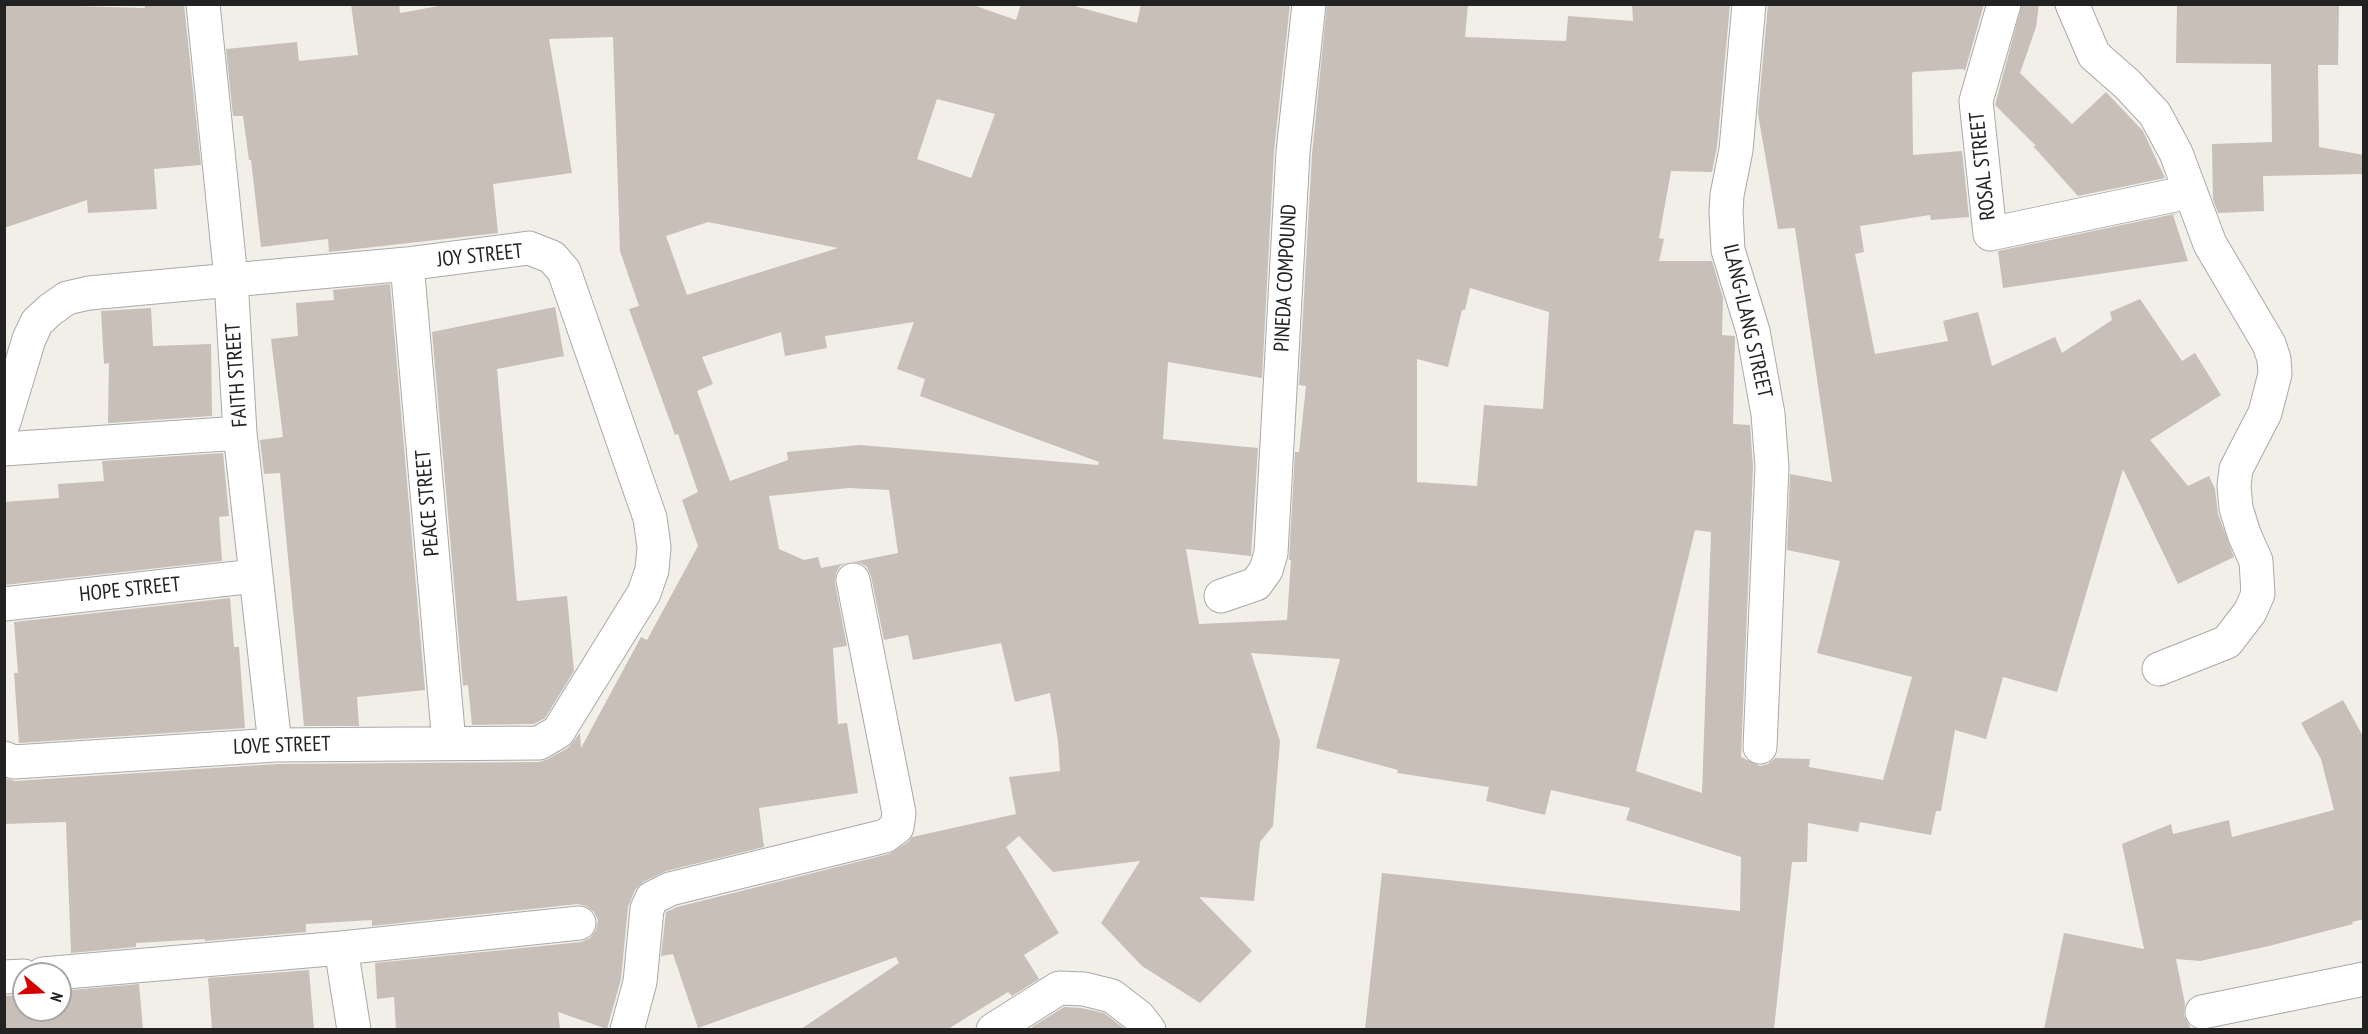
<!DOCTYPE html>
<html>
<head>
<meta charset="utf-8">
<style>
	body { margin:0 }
	#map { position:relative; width:2368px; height:1034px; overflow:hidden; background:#f2efe9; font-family:"PT Sans Narrow",sans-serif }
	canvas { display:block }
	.frame { position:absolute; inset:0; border:6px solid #222; pointer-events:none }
	.north { position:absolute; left:12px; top:962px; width:60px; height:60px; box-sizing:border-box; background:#fff; border:2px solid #a7a7a7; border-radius:50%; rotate:109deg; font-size:16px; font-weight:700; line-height:24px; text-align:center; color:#222 }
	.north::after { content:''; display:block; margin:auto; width:21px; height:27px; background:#d40000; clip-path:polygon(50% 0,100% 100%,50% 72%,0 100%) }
</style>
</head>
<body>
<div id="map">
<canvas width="2368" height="1034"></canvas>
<div class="frame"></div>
<div class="north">N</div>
</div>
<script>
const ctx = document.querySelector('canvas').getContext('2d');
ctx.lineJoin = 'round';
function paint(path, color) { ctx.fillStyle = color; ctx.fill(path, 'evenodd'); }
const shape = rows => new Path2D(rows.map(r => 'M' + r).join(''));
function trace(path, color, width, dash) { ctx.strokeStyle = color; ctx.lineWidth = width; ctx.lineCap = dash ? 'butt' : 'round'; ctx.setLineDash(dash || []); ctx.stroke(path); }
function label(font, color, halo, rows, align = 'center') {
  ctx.font = font + ' "PT Sans Narrow",sans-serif'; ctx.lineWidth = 4.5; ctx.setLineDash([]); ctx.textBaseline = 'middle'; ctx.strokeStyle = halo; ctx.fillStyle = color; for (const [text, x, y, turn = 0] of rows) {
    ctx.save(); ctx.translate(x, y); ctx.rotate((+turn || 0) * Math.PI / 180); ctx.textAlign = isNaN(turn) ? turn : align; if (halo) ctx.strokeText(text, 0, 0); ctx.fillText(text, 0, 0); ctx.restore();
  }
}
const building = shape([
	[4,4,145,8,144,4,184,4,201,165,154,169,157,209,88,213,87,200,4,228],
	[351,4,399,4,400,13,450,4,970,4,1016,20,1021,4,1067,4,1137,23,1141,4,1290,4,1274,151,1262,378,1168,362,1163,439,1258,448,1251,556,1186,549,1199,624,1287,620,1291,560,1289,560,1295,452,1299,452,1306,386,1299,385,1312,154,1327,4,1468,4,1465,37,1566,41,1568,16,1633,21,1632,4,1730,4,1717,147,1712,172,1671,171,1659,238,1664,239,1659,261,1712,261,1723,298,1722,335,1735,336,1733,424,1750,425,1753,467,1741,757,1760,766,1768,764,1775,758,1810,759,1809,767,1883,780,1912,677,1817,653,1840,561,1787,550,1790,474,1832,482,1795,228,1778,229,1758,114,1768,4,1984,4,1965,71,1963,69,1913,72,1912,74,1913,155,1962,151,1969,217,1931,220,1930,215,1860,226,1864,252,1855,254,1875,354,1948,341,1943,321,1978,312,1992,366,2055,337,2062,353,2112,320,2110,312,2140,299,2182,361,2195,353,2221,395,2150,440,2188,486,2209,476,2215,489,2218,514,2234,557,2178,584,2123,469,2057,692,2003,677,1986,739,1955,730,1941,811,1936,811,1931,835,1860,822,1858,832,1808,823,1807,862,1792,862,1774,1029,1365,1029,1382,873,1740,911,1741,857,1626,820,1630,808,1551,790,1545,815,1486,801,1489,787,1397,773,1398,770,1316,748,1340,659,1251,653,1280,741,1273,826,1260,842,1254,901,1199,897,1252,951,1200,1003,1142,966,1101,923,1140,861,1053,872,1019,836,1006,847,1059,933,1024,955,1039,979,1012,996,1008,992,948,1029,801,1029,899,963,896,957,698,1028,673,954,661,956,666,912,677,907,889,854,908,842,912,837,1016,814,1009,777,1060,771,1058,741,1050,693,1015,702,1001,643,913,660,908,635,884,640,871,576,867,567,860,563,853,562,898,553,889,490,849,488,769,496,779,549,804,560,818,557,821,568,846,563,840,566,836,573,835,583,847,646,833,648,838,724,847,723,858,793,759,808,764,847,666,871,643,882,635,890,628,907,621,979,607,1029,558,1012,560,1029,396,1029,394,997,377,999,375,963,581,942,590,938,596,930,598,920,594,912,586,906,578,904,372,926,372,920,306,924,306,932,205,941,205,939,136,943,136,947,71,953,66,822,4,824,4,778,15,781,276,764,539,762,548,759,568,748,580,733,581,748,641,637,647,640,698,546,682,500,698,492,678,434,675,435,629,309,639,306,620,251,613,37,549,39,572,173,493,184,498,233,329,252,328,239,261,247,251,160,249,160,243,116,233,116,226,49,297,42,299,61,358,55],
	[937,99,995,114,971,178,917,159],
	[708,222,838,248,687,295,666,236],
	[1470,288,1549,312,1543,409,1484,405,1477,486,1417,482,1417,359,1448,367,1462,310,1465,310],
	[914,322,897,369,925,379,920,396,1099,462,1098,465,860,445,787,452,788,460,730,481,697,391,713,384,702,357,781,332,785,356,827,348,825,336],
	[1695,530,1711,532,1702,793,1636,771],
	[2022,4,2039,4,2036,27,2020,73,2072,124,2106,92,2143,131,2165,178,2078,196,2033,146,2036,146,1995,105],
	[2177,4,2339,4,2338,65,2318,65,2319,147,2364,155,2364,174,2263,176,2264,211,2218,213,2213,199,2212,144,2272,142,2271,64,2176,63],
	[2179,213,2173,215,2188,261,2003,288,1998,251],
	[390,284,425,690,357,697,359,726,304,726,280,473,264,474,260,440,283,437,271,339,298,336,296,303,334,300,333,290],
	[555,307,564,356,497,369,517,601,567,596,574,671,545,718,534,724,472,725,468,685,463,686,432,332],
	[151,308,153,346,211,344,212,416,108,423,109,363,104,364,101,311],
	[223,453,229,516,219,517,222,561,4,585,4,502,59,498,58,484,104,481,102,461],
	[230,598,234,647,239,647,245,728,19,743,14,673,18,673,14,622],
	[2343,700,2364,738,2364,919,2352,922,2353,924,2269,946,2200,961,2176,959,2185,1004,2184,1015,2191,1029,2044,1029,2064,933,2144,949,2122,844,2171,824,2173,834,2229,820,2232,837,2334,810,2321,759,2301,723],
	[309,970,314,1029,212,1029,208,978],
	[139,984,143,1029,6,1029,4,996,24,995,24,1010,60,1010,60,991],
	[1064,1007,1081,1008,1104,1013,1125,1029,1033,1029,1032,1027]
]);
const minor = shape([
	[203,4,231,279,240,433,275,745],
	[1749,4,1736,150,1727,195,1726,212,1728,250,1753,331,1768,414,1772,467,1760,747],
	[2004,4,1976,101,1990,234,2189,192],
	[2072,4,2094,55,2127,84,2155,114,2176,153,2210,244,2269,344,2274,359,2275,374,2265,413,2236,469,2234,486,2236,508,2244,534,2256,561,2258,594,2250,612,2227,642,2159,669],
	[407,264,449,743],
	[4,422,29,339,37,322,50,310,67,298,89,293,407,264,529,248,552,257,564,271,650,518,654,547,652,570,644,593,558,732,539,743,275,745,14,762,4,758],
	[4,449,240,433],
	[1221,596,1256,584,1266,570,1271,553,1293,152,1309,4],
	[4,604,255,576],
	[341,948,354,1030],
	[43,974,341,948,579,923],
	[4,977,24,976],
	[2202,1012,2364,979],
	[627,1030,640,982,647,909,652,898,670,889,885,836,897,827,899,813,853,580],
	[993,1030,1059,988,1084,989,1112,996,1138,1016,1149,1030]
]);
const streetNames = [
	["ROSAL STREET",1983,166,-96],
	["JOY STREET",480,256,-6],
	["PINEDA COMPOUND",1286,278,-87],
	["ILANG-ILANG STREET",1747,321,77],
	["FAITH STREET",237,375,-94],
	["PEACE STREET",428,503,-95],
	["HOPE STREET",130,590,-6],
	["LOVE STREET",282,746,-2]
];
paint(building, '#c7bfb8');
trace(minor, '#a9a9a9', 35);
trace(minor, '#fff', 33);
label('21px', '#222', '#fff', streetNames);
</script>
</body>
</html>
